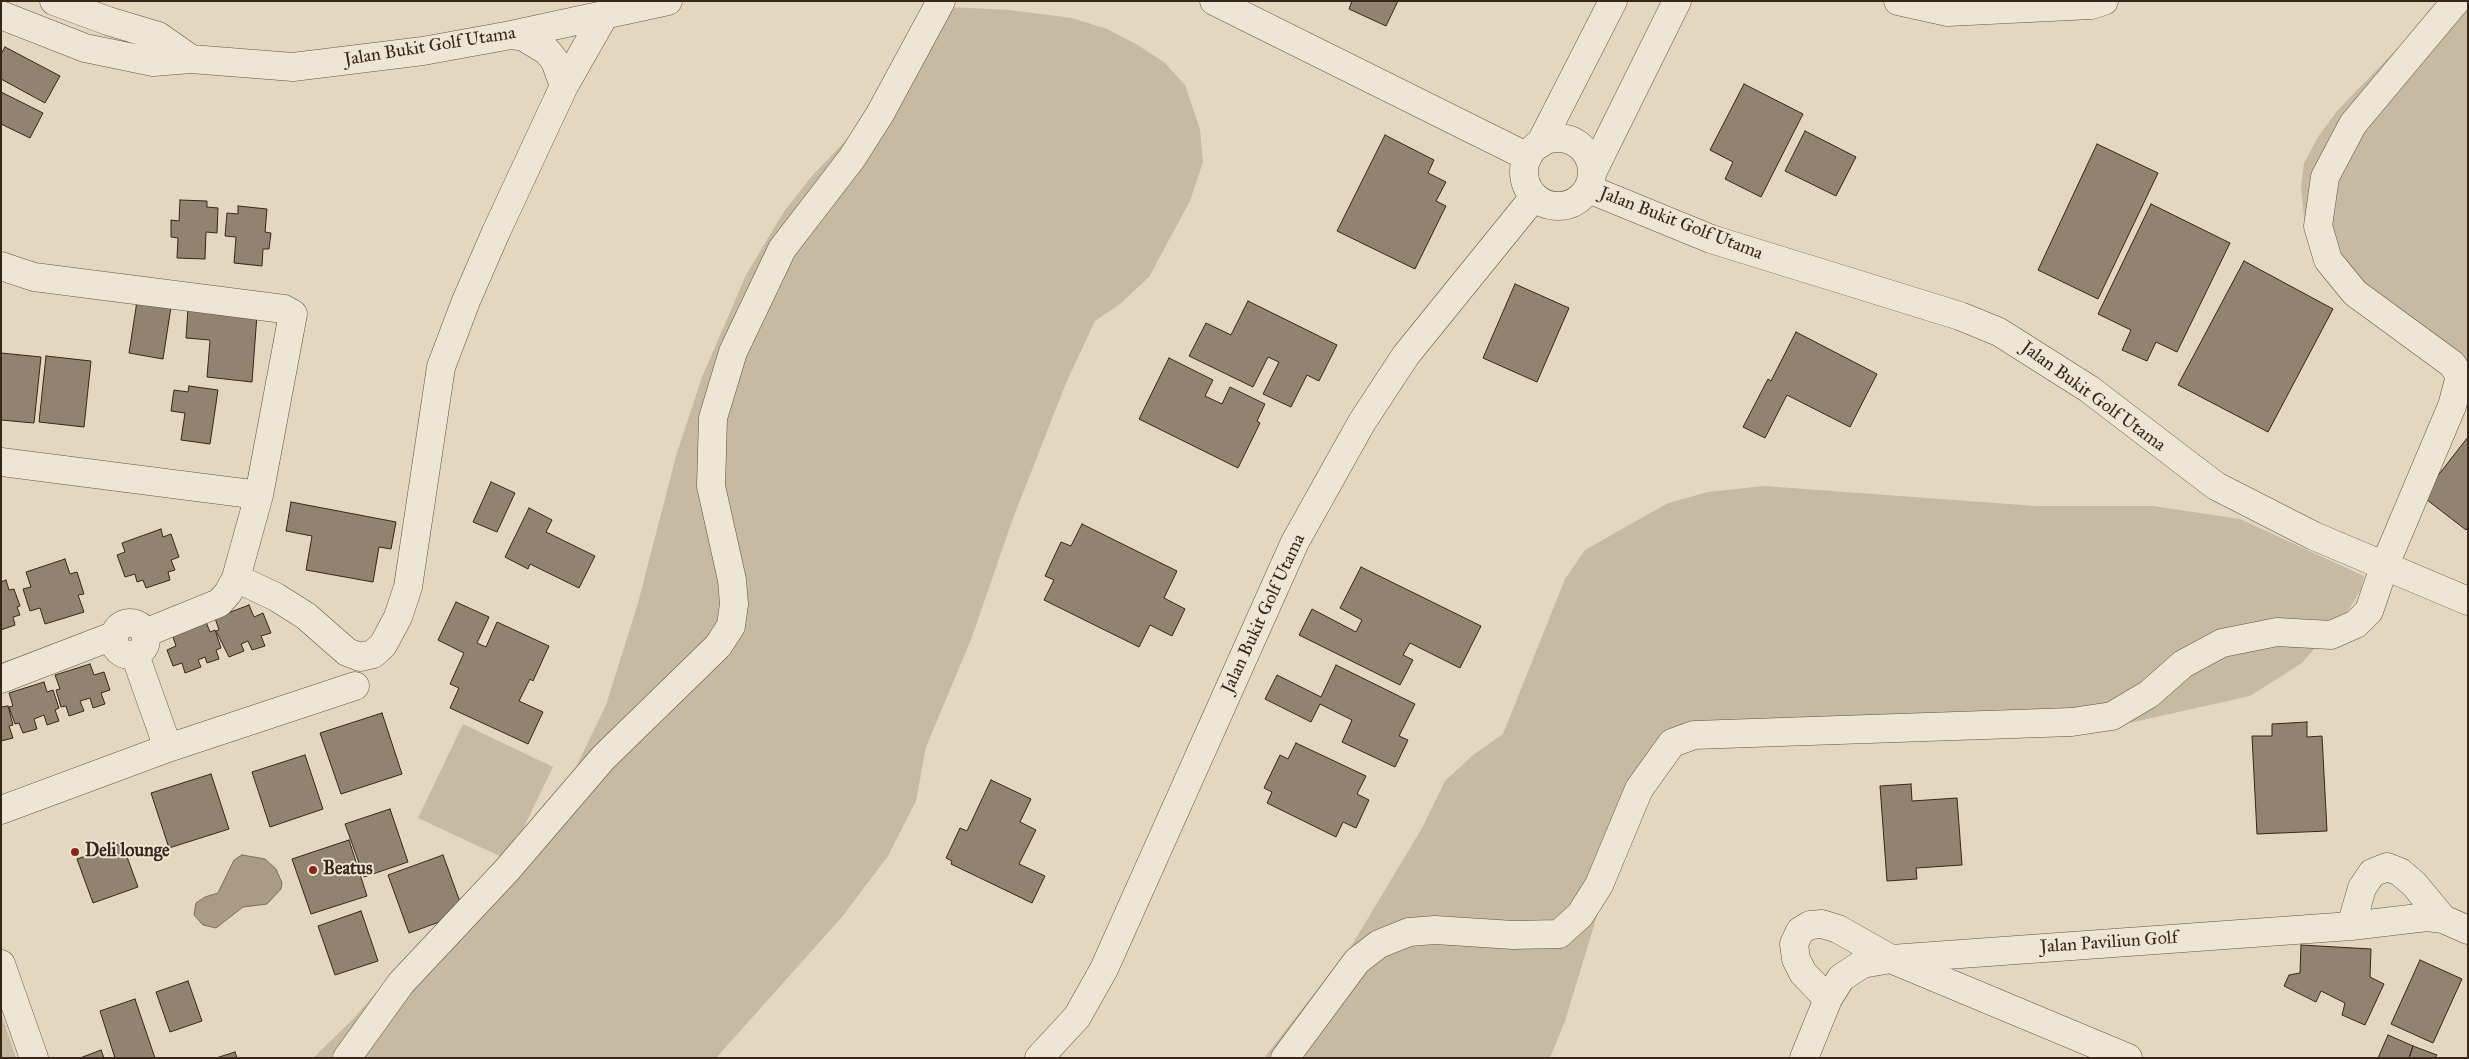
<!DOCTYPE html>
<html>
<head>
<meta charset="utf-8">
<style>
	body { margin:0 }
	#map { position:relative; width:2469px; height:1059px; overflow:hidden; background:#e3d8bf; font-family:"IM FELL Great Primer",serif }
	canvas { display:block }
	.frame { position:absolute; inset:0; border:2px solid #382618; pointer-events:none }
</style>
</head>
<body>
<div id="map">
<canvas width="2469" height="1059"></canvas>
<div class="frame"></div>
</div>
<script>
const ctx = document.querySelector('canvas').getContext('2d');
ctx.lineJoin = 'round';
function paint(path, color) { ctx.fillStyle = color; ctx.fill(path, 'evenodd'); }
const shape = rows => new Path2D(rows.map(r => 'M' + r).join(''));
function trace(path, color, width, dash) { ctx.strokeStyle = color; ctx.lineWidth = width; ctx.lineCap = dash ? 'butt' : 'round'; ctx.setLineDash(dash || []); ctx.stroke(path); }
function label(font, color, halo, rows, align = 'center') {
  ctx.font = font + ' "IM FELL Great Primer",serif'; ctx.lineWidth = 4; ctx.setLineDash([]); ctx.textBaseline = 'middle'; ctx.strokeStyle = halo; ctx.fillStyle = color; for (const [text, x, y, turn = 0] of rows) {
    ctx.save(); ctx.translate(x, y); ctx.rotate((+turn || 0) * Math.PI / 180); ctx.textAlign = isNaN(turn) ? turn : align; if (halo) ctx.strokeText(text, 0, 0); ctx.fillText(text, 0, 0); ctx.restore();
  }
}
const green = shape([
	[2443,1,2468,1,2468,369,2403,344,2365,318,2343,298,2305,228,2301,187,2304,163,2318,137,2337,111],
	[929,6,1010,10,1072,18,1107,29,1136,44,1164,62,1185,85,1200,129,1203,162,1190,201,1149,277,1120,304,1095,321,1066,383,1012,521,972,637,926,747,916,801,888,856,842,917,716,1058,313,1058,353,1019,405,960,541,819,576,767,606,705,638,603,676,456,702,377,746,275,783,213,811,177,848,138],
	[1764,486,2036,506,2153,506,2240,519,2364,576,2361,589,2350,608,2302,663,2250,696,2116,726,1669,748,1600,906,1565,1021,1550,1058,1264,1058,1352,945,1422,828,1445,781,1473,755,1503,734,1565,579,1585,550,1668,503,1708,492],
	[463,724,553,767,508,860,418,818],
	[1,1013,16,1058,1,1058]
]);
const water = shape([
	[242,855,265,859,276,869,282,883,281,889,267,904,243,907,216,928,203,925,194,915,196,903,205,897,218,893,234,860,242,855]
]);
const building = shape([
	[1352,1,1398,1,1386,26,1349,9,1352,1],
	[5,47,60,76,45,103,1,79,1,54,5,47],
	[1744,84,1803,114,1761,197,1725,179,1733,162,1710,150,1744,84],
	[1,92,43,113,30,138,1,124,1,92],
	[1805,131,1856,157,1836,196,1785,171,1805,131],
	[1385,135,1434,160,1428,173,1446,182,1436,201,1446,206,1415,269,1337,231,1385,135],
	[2097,144,2158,173,2098,299,2038,270,2097,144],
	[180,200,207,201,207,207,218,208,217,233,206,232,205,259,177,258,178,238,171,237,171,220,179,221,180,200],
	[2151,204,2230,243,2177,352,2156,342,2147,361,2122,350,2131,330,2098,314,2151,204],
	[238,206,267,209,265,232,271,233,269,249,263,249,262,266,234,263,236,237,225,236,227,213,238,214,238,206],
	[2244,261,2333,309,2268,432,2178,385,2244,261],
	[1515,284,1569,308,1537,382,1483,358,1515,284],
	[137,301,171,307,163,359,129,353,137,301],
	[1248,301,1337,345,1319,381,1307,375,1291,407,1263,394,1279,362,1268,357,1253,387,1189,356,1206,323,1231,335,1248,301],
	[188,309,257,315,252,382,207,377,210,340,186,338,188,309],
	[1796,332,1877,374,1850,427,1787,395,1765,438,1743,427,1768,379,1771,381,1796,332],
	[1,353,41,357,34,423,1,420,1,353],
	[46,356,91,361,84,427,39,422,46,356],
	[1169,358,1213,380,1205,396,1222,404,1230,387,1265,404,1257,421,1260,423,1238,468,1139,419,1169,358],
	[189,386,218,390,210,444,181,440,185,413,171,411,174,390,188,392,189,386],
	[2468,437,2468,527,2466,530,2422,496,2468,437],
	[491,482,515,493,497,532,473,522,491,482],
	[291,502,396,522,391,549,379,547,373,582,306,570,312,536,286,531,291,502],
	[529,508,552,520,546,532,595,556,579,588,530,564,528,569,505,557,529,508],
	[1082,524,1177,571,1164,598,1185,609,1172,636,1150,625,1139,647,1044,600,1054,580,1045,576,1061,542,1071,546,1082,524],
	[161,529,163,537,171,534,179,557,171,560,175,570,168,572,170,580,146,588,143,580,137,582,135,574,125,577,117,555,125,552,122,543,161,529],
	[65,559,70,574,77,572,84,594,78,595,84,612,45,624,40,608,30,611,23,589,31,587,26,572,65,559],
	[1361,567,1481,626,1460,668,1410,643,1403,655,1413,660,1400,685,1299,635,1312,609,1356,632,1362,620,1340,608,1361,567],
	[6,580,9,590,14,589,20,606,17,607,20,615,13,617,15,625,1,630,1,582,6,580],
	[456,602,489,617,477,643,486,647,497,622,549,646,533,681,530,679,519,701,543,712,528,744,450,708,459,688,450,684,464,653,438,640,456,602],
	[249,605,254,617,263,613,271,633,261,636,265,646,252,650,248,641,241,644,244,651,229,657,216,631,219,630,215,618,249,605],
	[206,622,210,632,215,630,221,648,216,650,219,659,207,663,205,657,198,660,201,667,185,673,182,663,173,666,167,650,176,646,172,634,206,622],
	[90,664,94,675,104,672,110,690,101,693,105,704,93,708,90,698,80,701,84,711,69,716,66,706,61,707,56,690,60,689,55,675,90,664],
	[1336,665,1415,704,1399,736,1408,740,1395,767,1342,742,1352,720,1320,704,1311,722,1265,699,1277,675,1321,697,1336,665],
	[44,682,47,692,53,690,59,708,55,710,59,721,47,725,44,715,34,719,37,729,23,733,19,723,15,724,9,707,13,706,9,693,44,682],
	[8,706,13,725,9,726,13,738,1,741,1,707,8,706],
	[382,713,402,774,341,794,320,733,382,713],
	[2307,722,2307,737,2322,736,2327,831,2257,834,2252,736,2272,736,2272,724,2307,722],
	[1296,743,1366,776,1357,794,1369,800,1356,828,1343,822,1336,837,1267,803,1272,792,1264,788,1280,755,1288,759,1296,743],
	[305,755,323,809,270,827,252,772,305,755],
	[211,774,229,829,169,848,151,793,211,774],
	[991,780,1031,799,1020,822,1036,830,1019,864,1045,876,1032,903,951,864,952,861,946,858,960,828,967,831,991,780],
	[1911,784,1912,801,1957,798,1962,865,1916,868,1917,879,1887,881,1880,786,1911,784],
	[390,809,408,862,364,877,345,824,390,809],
	[349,840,367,896,311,914,292,859,349,840],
	[122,843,138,887,93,903,77,859,122,843],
	[443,855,464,913,409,933,388,875,443,855],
	[361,911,378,961,335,975,318,926,361,911],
	[2301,945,2371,949,2370,977,2384,984,2365,1025,2342,1015,2345,1003,2321,991,2316,1002,2284,986,2289,975,2300,973,2301,945],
	[2420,960,2462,979,2433,1043,2391,1024,2420,960],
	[188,981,202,1021,170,1032,156,992,188,981],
	[135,999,155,1058,115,1058,100,1011,135,999],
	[2388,1035,2413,1046,2409,1058,2378,1058,2388,1035],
	[2413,1046,2437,1055,2435,1058,2409,1058,2413,1046],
	[101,1050,104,1058,80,1058,101,1050],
	[235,1052,237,1058,216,1058,235,1052]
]);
const minor = shape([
	[54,1,108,21,158,36,191,59],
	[1214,1,1528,157],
	[1898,1,1948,12,2091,5,2104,1],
	[1,15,85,48,153,62,191,59,293,67,423,51,511,35,668,1],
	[511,35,524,37,547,51,555,61,564,86],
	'1524 172a34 34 0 1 1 68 0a34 34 0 1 1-68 0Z',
	[1540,144,1613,1],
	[1593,171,1677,1],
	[1589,189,1711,239,1960,316,1999,332,2089,389,2216,486,2314,536,2468,601],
	[1,266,34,277,284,309,293,314,259,495,236,578,228,593,219,603,145,633],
	[1,462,259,495],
	[236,578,276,597,306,616,347,652,360,657,373,654,383,645,398,617,408,587,441,367,466,301,496,232,564,86,605,14],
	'114 639a16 16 0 1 1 32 0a16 16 0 1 1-32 0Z',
	[135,655,168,748],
	[1,679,113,636],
	[1,810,168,748,355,686],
	[2351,926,2362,888,2372,873,2387,867,2400,872,2414,884,2443,919],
	[1,964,34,1058],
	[1828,999,1803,973,1796,959,1794,944,1800,931,1810,925,1822,924,1838,929,1891,959,2128,1058],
	[347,1058,401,983,507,870,603,758,718,646,731,626,734,604,732,580,711,486,713,418,733,352,782,249,852,158,880,114,941,1],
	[1039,1058,1077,1017,1104,969,1295,542,1362,422,1406,355,1534,197],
	[1285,1058,1357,961,1379,944,1409,932,1435,930,1513,935,1559,934,1580,915,1599,885,1639,789,1672,743,1694,735,2072,722,2112,716,2149,694,2183,664,2222,643,2277,632,2331,635,2356,624,2369,611,2384,567,2452,406,2460,376,2452,364,2355,293,2328,260,2318,226,2325,177,2353,124,2456,1],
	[1804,1058,1828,999,1841,978,1862,964,1891,959,2351,926,2427,917,2443,919,2468,930]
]);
const markers = [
	[75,852,5,"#8f2418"],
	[313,870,5,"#8f2418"]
];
const streetNames = [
	["Jalan Bukit Golf Utama",430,47,-9],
	["Jalan Bukit Golf Utama",1681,224,21],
	["Jalan Bukit Golf Utama",2093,397,36],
	["Jalan Bukit Golf Utama",1264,614,-65],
	["Jalan Paviliun Golf",2109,943,-4]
];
const poiNames = [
	["Deli lounge",85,852],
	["Beatus",323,870]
];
paint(green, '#c6baa3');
paint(water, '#a99b86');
trace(water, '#7c6c5a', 1);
paint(building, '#91836f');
trace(building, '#382618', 1);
trace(minor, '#635242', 29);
trace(minor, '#ede6d5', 28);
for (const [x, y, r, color] of markers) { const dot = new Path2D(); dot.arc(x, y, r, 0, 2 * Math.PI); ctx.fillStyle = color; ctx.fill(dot); trace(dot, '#ede6d5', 2); }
label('18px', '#382618', '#ede6d5', streetNames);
label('bold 18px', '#382618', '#ede6d5', poiNames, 'left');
</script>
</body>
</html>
